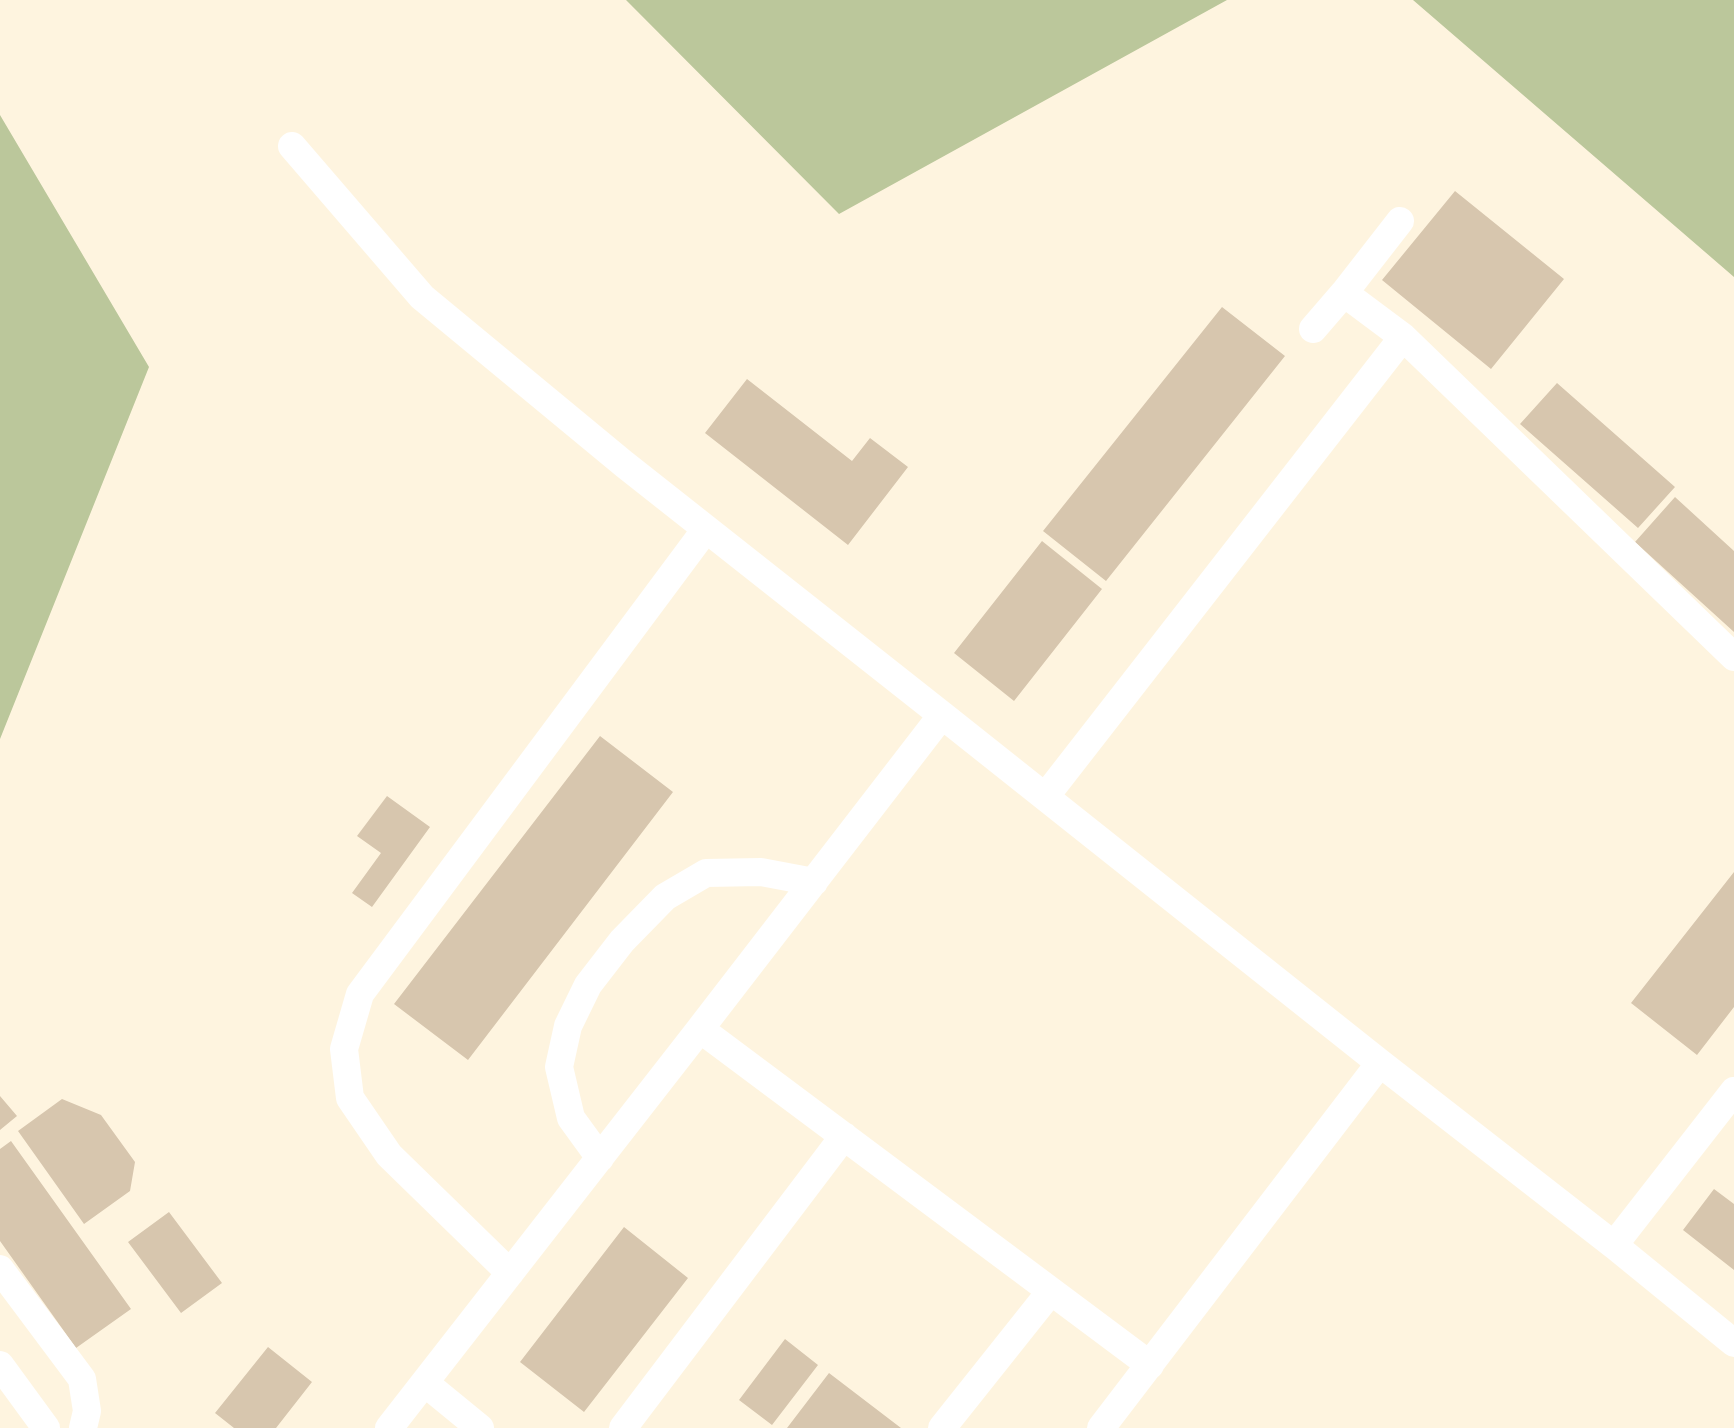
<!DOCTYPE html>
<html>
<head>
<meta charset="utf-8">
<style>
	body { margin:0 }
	canvas { display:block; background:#fef4df }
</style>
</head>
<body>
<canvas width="1734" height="1428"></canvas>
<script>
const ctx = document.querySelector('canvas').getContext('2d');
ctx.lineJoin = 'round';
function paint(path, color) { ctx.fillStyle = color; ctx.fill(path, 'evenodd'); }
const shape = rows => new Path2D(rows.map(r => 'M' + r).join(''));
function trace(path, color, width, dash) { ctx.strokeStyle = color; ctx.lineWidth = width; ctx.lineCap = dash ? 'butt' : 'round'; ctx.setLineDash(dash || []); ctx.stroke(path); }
const green = shape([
	[626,0,1227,0,839,214],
	[1413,0,1734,0,1734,277],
	[0,115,149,367,0,739]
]);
const building = shape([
	[1455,191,1564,279,1491,369,1382,280],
	[1222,307,1285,356,1106,581,1043,531],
	[747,379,852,461,870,438,908,467,848,545,705,433],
	[1557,383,1675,487,1638,528,1520,424],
	[1675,497,1734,551,1734,632,1635,542],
	[1042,541,1102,589,1014,701,954,653],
	[600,736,673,792,468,1060,394,1004],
	[387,796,430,827,372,907,352,893,381,853,357,836],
	[1734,872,1734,1007,1697,1055,1631,1003],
	[0,1096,17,1116,0,1130],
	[62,1099,101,1115,135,1162,130,1191,84,1224,18,1131],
	[11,1141,131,1309,76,1348,0,1241,0,1149],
	[1714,1189,1734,1204,1734,1270,1683,1230],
	[169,1212,222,1283,181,1313,128,1242],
	[624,1227,688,1278,584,1412,520,1362],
	[785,1339,818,1365,772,1425,739,1400],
	[268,1347,312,1382,276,1428,234,1428,215,1413],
	[829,1373,901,1428,787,1428]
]);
const minor = shape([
	[292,146,422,297,624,464,942,715],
	[1344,293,1400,221],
	[1313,329,1344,293,1403,337,1734,657],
	[1045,797,1403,337],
	[700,1029,942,715,1380,1063,1615,1246,1734,1343],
	[600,1158,571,1118,559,1067,568,1026,588,985,622,941,665,897,706,873,761,872,814,882],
	[1614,1245,1734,1091],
	[0,1269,82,1379,87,1411,83,1428],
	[510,1273,389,1155,350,1098,344,1049,360,994,706,529],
	[0,1365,46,1428],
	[425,1383,480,1428],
	[389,1428,700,1029,1150,1365],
	[623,1428,844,1136],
	[942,1428,1051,1291],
	[1101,1428,1380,1063]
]);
paint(green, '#bbc79b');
paint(building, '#d7c6ae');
trace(minor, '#fff', 28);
</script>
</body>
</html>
